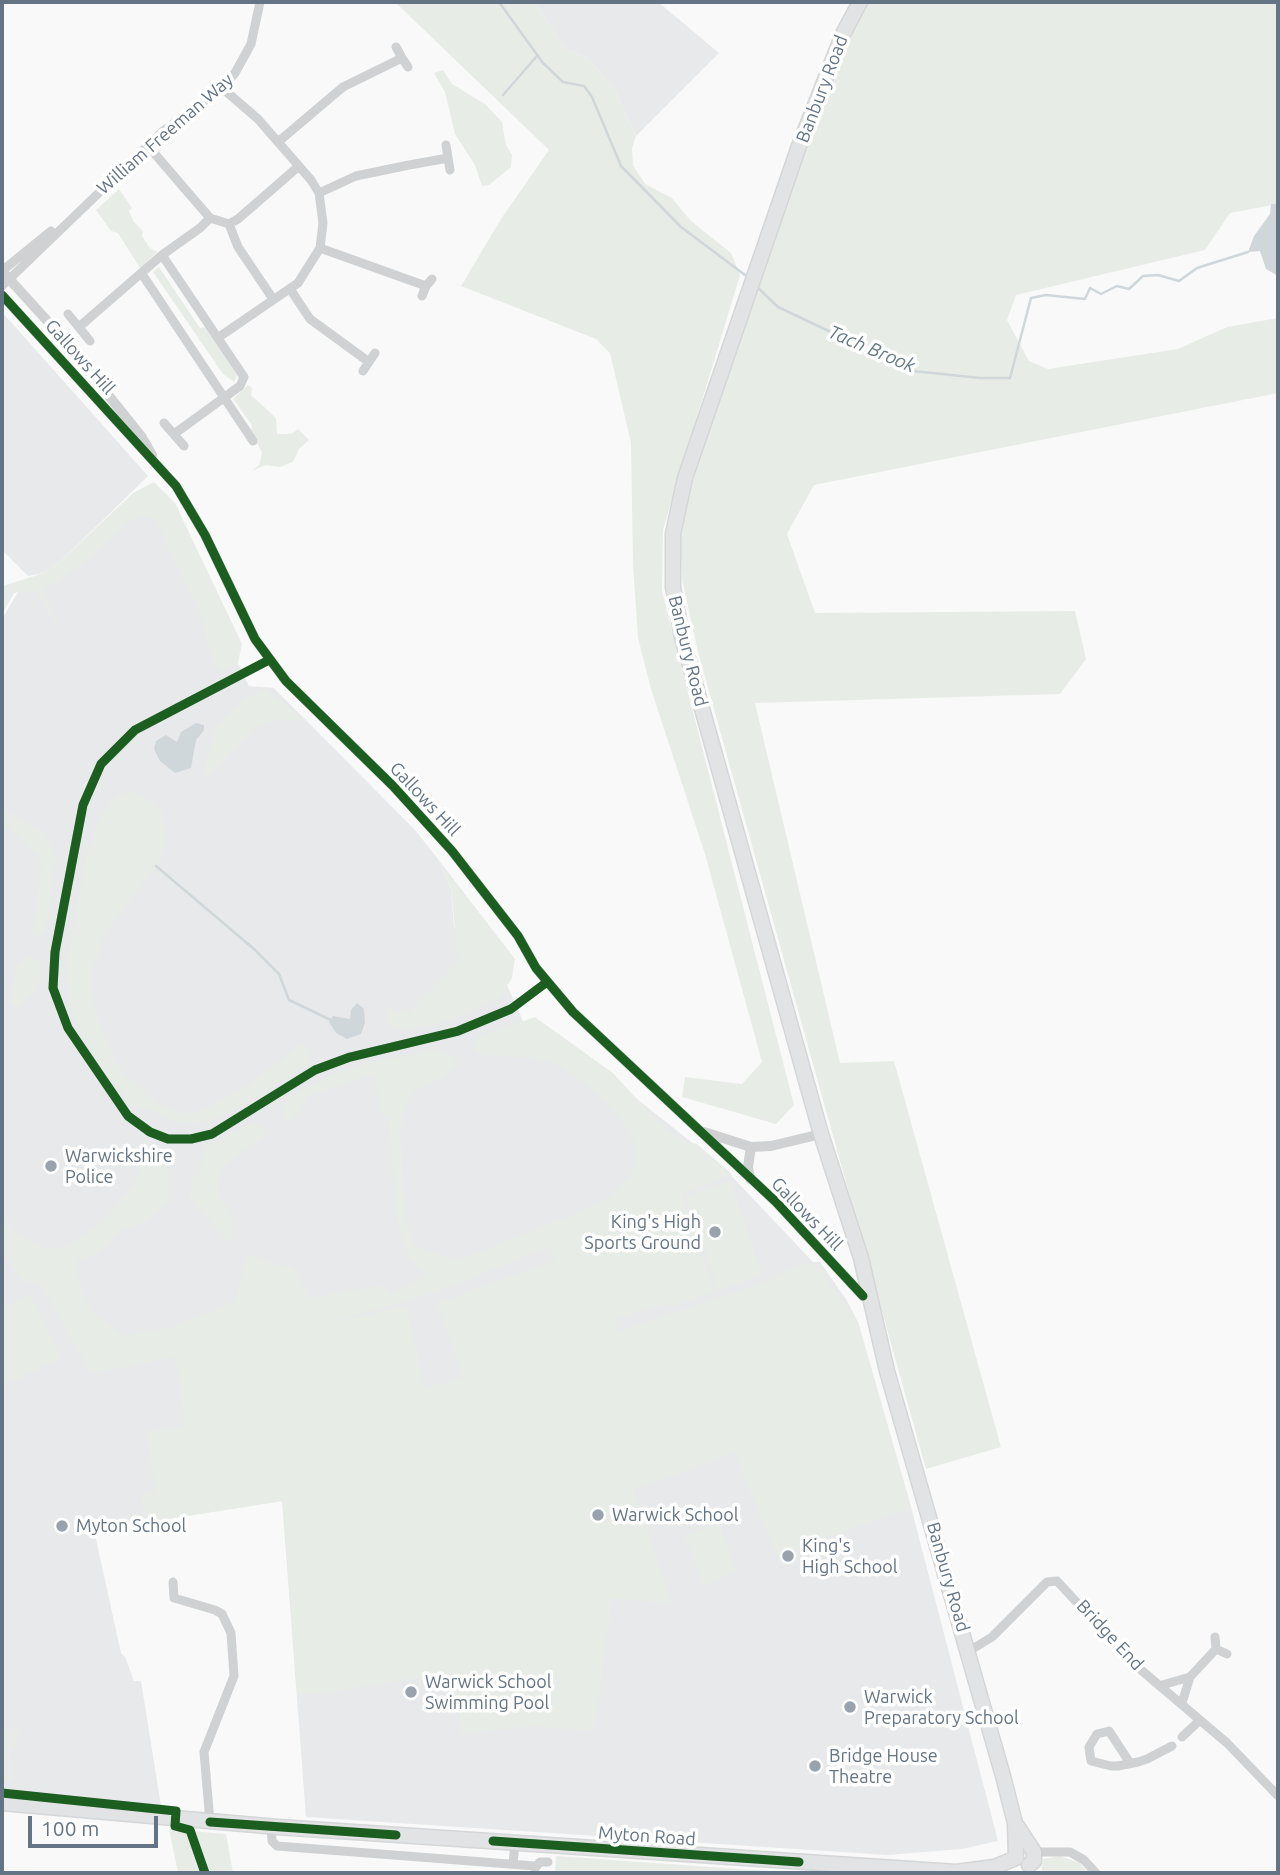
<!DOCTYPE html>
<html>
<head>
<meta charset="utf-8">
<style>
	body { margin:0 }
	#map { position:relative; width:1280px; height:1875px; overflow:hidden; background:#f9f9f9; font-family:Ubuntu,sans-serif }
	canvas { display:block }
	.frame { position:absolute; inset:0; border:4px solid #647484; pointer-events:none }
	.scale { position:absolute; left:28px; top:1816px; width:130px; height:32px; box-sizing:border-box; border:4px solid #647484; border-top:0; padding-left:9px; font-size:21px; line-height:24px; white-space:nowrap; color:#647484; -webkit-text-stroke:5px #fff; paint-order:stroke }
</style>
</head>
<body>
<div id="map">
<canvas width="1280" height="1875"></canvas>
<div class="frame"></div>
<div class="scale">100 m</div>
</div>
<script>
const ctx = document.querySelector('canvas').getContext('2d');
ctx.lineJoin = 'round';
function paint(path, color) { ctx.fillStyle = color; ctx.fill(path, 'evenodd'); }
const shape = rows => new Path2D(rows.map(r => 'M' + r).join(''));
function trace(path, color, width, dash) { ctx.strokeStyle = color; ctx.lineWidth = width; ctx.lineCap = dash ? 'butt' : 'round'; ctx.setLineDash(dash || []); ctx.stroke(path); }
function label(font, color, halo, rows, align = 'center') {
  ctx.font = font + ' Ubuntu,sans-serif'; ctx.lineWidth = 7; ctx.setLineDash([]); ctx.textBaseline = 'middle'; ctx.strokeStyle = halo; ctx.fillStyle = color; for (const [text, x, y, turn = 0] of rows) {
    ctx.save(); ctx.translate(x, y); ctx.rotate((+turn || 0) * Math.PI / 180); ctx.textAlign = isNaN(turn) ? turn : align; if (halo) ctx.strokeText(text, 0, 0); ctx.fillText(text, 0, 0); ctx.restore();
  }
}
const built = shape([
	[535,2,658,2,719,53,636,136,615,91,588,58,565,50],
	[2,312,148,476,62,560,44,573,28,576,2,550],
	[153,496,249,686,274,688,415,830,438,859,451,888,454,927,501,972,523,1021,545,1026,724,1168,813,1262,820,1262,846,1299,858,1322,911,1507,998,1841,962,1849,887,1855,306,1817,282,1501,94,1530,121,1653,125,1657,134,1681,141,1681,161,1806,2,1789,2,619,20,589,67,566]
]);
const green = shape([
	[395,2,535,2,565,50,588,58,615,91,636,136,632,148,633,165,645,184,672,198,691,221,731,253,740,275,663,530,662,591,794,1105,776,1124,682,1097,685,1077,742,1084,762,1062,705,854,651,689,638,638,633,565,631,443,610,353,596,339,461,286,501,219,549,150],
	[868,2,1278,2,1278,204,1230,213,1205,250,1016,295,1007,320,1029,361,1048,369,1178,349,1227,327,1278,318,1278,393,814,485,787,534,815,613,1075,611,1086,659,1060,694,755,703,840,1063,894,1061,1001,1447,926,1469,698,652,683,584,680,547,682,515,753,297,848,34],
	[443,70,452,84,485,104,502,122,506,145,512,155,511,167,489,185,482,186,475,165,455,134,445,92,434,73],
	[119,189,132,208,129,211,134,222,143,231,142,236,150,248,157,252,140,268,118,233,111,231,96,210],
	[159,267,200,328,207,327,237,375,234,382,223,374,153,272],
	[248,385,252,388,251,395,276,418,277,434,291,434,298,429,309,440,299,449,293,462,280,467,266,465,252,471,259,465,262,453,251,431,252,425,233,399],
	[154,482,175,503,242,644,238,663,223,672,215,666,199,610,155,519,142,517,130,521,77,568,43,590,62,633,36,591,14,593,2,614,2,586,44,573,62,560,133,493],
	[264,690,307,720,276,720,255,727,207,777,204,772,215,729,246,698],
	[129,792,142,795,163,812,165,843,161,860,106,931,91,974,92,995,105,1040,121,1071,160,1106,185,1114,202,1111,252,1083,303,1043,312,1053,308,1064,234,1111,200,1123,176,1122,153,1110,134,1107,96,1060,70,1007,66,972,85,862,97,822,115,798],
	[2,808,45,834,56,857,46,931,40,936,32,935,41,874,41,859,8,827,2,829],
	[438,859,515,959,512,978,500,997,470,1012,436,1025,392,1029,387,1023,386,1006,398,1014,403,1009,408,1013,458,962,451,888],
	[27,957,40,962,40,978,36,992,16,1008,8,1002,18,965],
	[535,1017,613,1073,656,1120,681,1141,697,1144,732,1174,681,1194,714,1292,677,1305,657,1306,615,1320,618,1332,764,1283,788,1270,813,1262,858,1322,911,1507,777,1556,735,1453,633,1489,672,1604,612,1598,594,1731,535,1726,462,1733,453,1672,325,1693,297,1694,283,1501,149,1522,140,1495,155,1491,147,1432,185,1426,176,1357,91,1373,40,1283,23,1281,2,1254,2,1214,16,1233,43,1248,65,1248,100,1225,135,1185,144,1148,154,1146,167,1162,169,1201,147,1220,117,1233,99,1252,76,1262,81,1286,92,1313,124,1336,173,1327,236,1301,246,1257,252,1254,274,1265,292,1266,311,1298,381,1285,389,1295,427,1275,409,1257,397,1220,389,1119,381,1114,374,1073,309,1096,291,1122,283,1116,282,1107,286,1098,329,1077,373,1062,437,1050,452,1055,458,1064,453,1070,414,1092,407,1103,400,1130,405,1213,413,1244,456,1262,603,1202,632,1174,636,1157,632,1134,606,1102,580,1079,561,1066,533,1058,482,1055,474,1049,478,1037],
	[550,1246,556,1260,437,1303,463,1378,424,1388,407,1306,320,1325,437,1292],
	[250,1124,259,1125,265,1135,224,1165,217,1184,220,1199,230,1209,233,1235,229,1243,190,1197,192,1178,200,1176,201,1160,207,1146],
	[730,1181,762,1275,719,1290,686,1196],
	[30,1294,61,1358,2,1387,2,1308],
	[719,1524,736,1572,703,1585,685,1536],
	[2,1728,18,1730,15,1749,11,1749,10,1761,14,1762,13,1781,2,1780],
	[169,1829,226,1834,233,1873,178,1873],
	[556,1856,740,1869,802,1873,555,1873],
	[1060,1856,1080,1863,1088,1873,1041,1873,1043,1859]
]);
const water = shape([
	[1271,204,1278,204,1278,276,1266,269,1260,251,1248,252,1254,236,1270,214],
	[196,723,204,725,204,730,196,740,191,768,175,773,160,761,154,749,156,741,166,735,177,742,181,732],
	[357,1003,364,1009,365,1023,361,1034,347,1039,336,1033,329,1022,333,1016,350,1019,351,1010]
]);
const stream = shape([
	[499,2,543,63,563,82,584,86,592,97,621,166,681,227,745,275],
	[503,95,537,56],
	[757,287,778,307,913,371,980,378,1010,378,1031,298,1046,295,1085,299,1090,288,1101,294,1117,286,1129,289,1143,276,1158,275,1179,281,1197,268,1248,252],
	[156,866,254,949,279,974,289,1000,331,1020]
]);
const minor = shape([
	[396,47,402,58],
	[278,142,343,87,402,58,408,67],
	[446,145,448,158],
	[148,146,210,218,229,224,238,247,273,299],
	[319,193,356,176,409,165,448,158,450,170],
	[229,224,238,219,299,166],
	[320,248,426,286,432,279],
	[162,255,244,377,240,386,174,434],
	[2,271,51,231],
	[142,274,253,441],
	[2,286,162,132,222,88,235,73,251,44,260,2],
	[290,289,310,319,369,362,363,371],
	[422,296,426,286],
	[68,314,90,341],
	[79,327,162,255,200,228,210,218],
	[219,337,298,283,320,248,323,223,319,193,311,180,258,119,222,88],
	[369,362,375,353],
	[164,423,184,446],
	[269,660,135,730,101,764,83,805,55,952,53,988,68,1028,128,1116,150,1132,168,1139,191,1139,212,1134,315,1070,350,1057,458,1031,511,1009,547,982],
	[173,1582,174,1598,215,1610,222,1614,231,1633,234,1676,204,1752,210,1822],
	[1215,1637,1216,1649,1227,1654],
	[969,1651,992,1637,1047,1582,1057,1581,1134,1664,1227,1743,1278,1796],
	[1162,1685,1190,1677],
	[1182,1703,1190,1677,1216,1649],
	[1182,1737,1200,1720],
	[1130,1763,1109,1731,1097,1734,1089,1747,1091,1761,1111,1766,1118,1766,1138,1762,1147,1759,1172,1746],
	[271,1826,272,1841,277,1846,535,1866],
	[1034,1852,1070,1852,1084,1860,1096,1873],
	[513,1864,515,1842],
	[535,1868,540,1862,548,1862]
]);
const tertiary = shape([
	[2,271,61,336,141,436,152,455],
	[2,295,176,486,205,535,255,639,286,681,393,786,452,851,518,936,536,968,573,1012,776,1202,863,1296],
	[704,1132,751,1147,771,1146,821,1134],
	[750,1179,748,1167,751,1147]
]);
const primary = shape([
	[860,2,843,34,799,146,685,478,673,534,673,587,682,637,821,1134,861,1258,887,1371,1003,1776,1015,1823,1016,1858],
	[2,1803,278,1827,956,1872,994,1867,1016,1858],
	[1017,1826,1034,1852,1034,1861,1029,1865]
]);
const cycleway = shape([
	[2,295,176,486,205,535,255,639,286,681,393,786,452,851,518,936,536,968,573,1012,776,1202,863,1296],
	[269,660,135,730,101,764,83,805,55,952,53,988,68,1028,128,1116,150,1132,168,1139,191,1139,212,1134,315,1070,350,1057,458,1031,511,1009,547,982],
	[2,1793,176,1811,175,1826,190,1830,205,1873],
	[210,1822,396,1835],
	[493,1841,799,1862]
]);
const markers = [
	[51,1166,7,"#98a3ad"],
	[715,1232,7,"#98a3ad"],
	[598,1515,7,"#98a3ad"],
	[62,1526,7,"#98a3ad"],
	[788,1556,7,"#98a3ad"],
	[411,1692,7,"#98a3ad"],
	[850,1707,7,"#98a3ad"],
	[815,1766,7,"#98a3ad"]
];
const streetNames = [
	["Banbury Road",822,89,-69],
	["William Freeman Way",165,134,-41],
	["Gallows Hill",80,357,48],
	["Banbury Road",688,651,76],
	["Gallows Hill",425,799,47],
	["Gallows Hill",807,1214,46],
	["Banbury Road",948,1577,74],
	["Bridge End",1110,1635,47],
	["Myton Road",647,1836,4]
];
const poiNames = [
	["Warwickshire",65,1156],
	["Police",65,1177],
	["King's High",701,1222,"right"],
	["Sports Ground",701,1243,"right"],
	["Warwick School",612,1515],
	["Myton School",76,1526],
	["King's",802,1546],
	["High School",802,1567],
	["Warwick School",425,1682],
	["Swimming Pool",425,1703],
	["Warwick",864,1697],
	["Preparatory School",864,1718],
	["Bridge House",829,1756],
	["Theatre",829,1777]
];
const waterNames = [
	["Tach Brook",872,349,23]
];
paint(built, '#e8e9ea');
paint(green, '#e8ece7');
paint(water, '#d0d7da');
trace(stream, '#d0d7da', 2.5);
trace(primary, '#d5d6d7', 17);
trace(minor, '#cfd1d2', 9);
trace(tertiary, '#cfd1d2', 10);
trace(primary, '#e2e3e4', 14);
trace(cycleway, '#1b5e20', 9);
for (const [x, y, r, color] of markers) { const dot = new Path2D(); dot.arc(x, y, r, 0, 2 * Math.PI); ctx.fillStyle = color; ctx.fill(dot); trace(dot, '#fff', 2.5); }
label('18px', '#647484', '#fff', streetNames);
label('18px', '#647484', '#fff', poiNames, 'left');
label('italic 19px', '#637a84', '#fff', waterNames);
</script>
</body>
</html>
